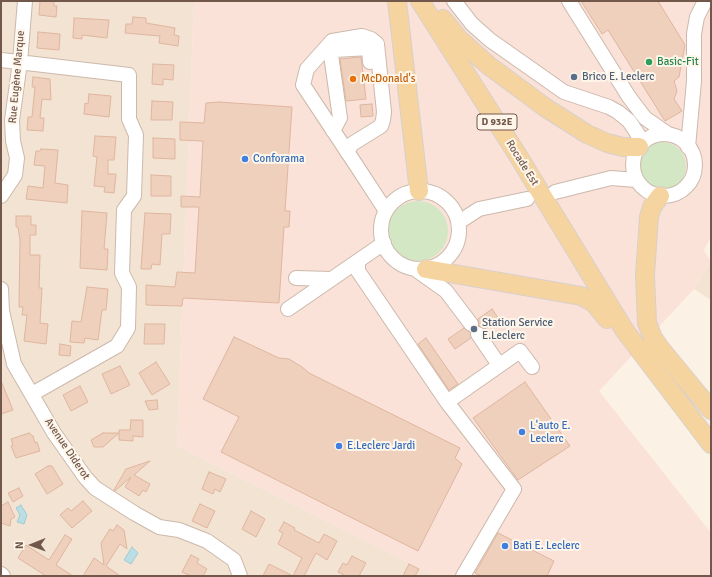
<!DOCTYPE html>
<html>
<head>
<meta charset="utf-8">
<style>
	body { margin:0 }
	#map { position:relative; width:712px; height:577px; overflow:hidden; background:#fbf1e4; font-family:Signika,sans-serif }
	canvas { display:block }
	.frame { position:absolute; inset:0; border:2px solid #72584b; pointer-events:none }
	.north { position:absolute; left:12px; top:525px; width:40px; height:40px; -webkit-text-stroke:3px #fef6ea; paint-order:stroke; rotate:269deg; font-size:11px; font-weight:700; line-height:16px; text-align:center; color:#72584b }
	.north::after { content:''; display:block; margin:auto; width:14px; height:18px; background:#72584b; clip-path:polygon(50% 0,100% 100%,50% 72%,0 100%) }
</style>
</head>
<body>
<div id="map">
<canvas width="712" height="577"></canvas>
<div class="frame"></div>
<div class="north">N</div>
</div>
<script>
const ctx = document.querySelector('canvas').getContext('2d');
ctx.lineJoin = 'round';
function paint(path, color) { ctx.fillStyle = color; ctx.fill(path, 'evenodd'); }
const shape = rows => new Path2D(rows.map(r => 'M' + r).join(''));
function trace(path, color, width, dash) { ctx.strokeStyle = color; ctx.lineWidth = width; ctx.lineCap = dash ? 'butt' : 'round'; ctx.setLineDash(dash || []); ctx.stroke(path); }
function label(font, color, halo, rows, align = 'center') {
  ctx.font = font + ' Signika,sans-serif'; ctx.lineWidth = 4; ctx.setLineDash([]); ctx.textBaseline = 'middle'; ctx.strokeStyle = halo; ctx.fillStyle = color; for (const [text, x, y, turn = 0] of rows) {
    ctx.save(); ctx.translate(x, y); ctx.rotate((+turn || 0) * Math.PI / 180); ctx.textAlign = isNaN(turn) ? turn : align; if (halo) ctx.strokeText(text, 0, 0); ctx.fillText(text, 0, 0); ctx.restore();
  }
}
const residential = shape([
	[1,1,194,1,177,446,435,576,1,576],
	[711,262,711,300,694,289]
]);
const commercial = shape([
	[194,1,711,1,711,236,704,250,711,262,694,289,599,391,711,533,711,576,435,576,177,446]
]);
const green = shape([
	'638 166a24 24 0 1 1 48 0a24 24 0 1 1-48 0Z',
	'388 231a30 30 0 1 1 60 0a30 30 0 1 1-60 0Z'
]);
const water = shape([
	[21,505,27,515,24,524,17,522,20,515,16,508,21,505],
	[132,547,138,553,131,564,124,560,132,547]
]);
const building = shape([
	[40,1,54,1,54,6,57,6,56,17,39,15,40,1],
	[581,1,658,1,685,45,679,77,674,81,677,91,674,99,682,111,665,121,608,30,602,34,581,1],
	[133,17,146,18,146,23,175,28,174,35,179,36,178,46,159,43,160,36,125,33,126,24,132,24,133,17],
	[74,18,109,20,107,38,82,35,82,39,73,38,74,18],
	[38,32,60,34,59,50,37,48,38,32],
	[361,57,366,99,346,101,340,59,361,57],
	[153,64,174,65,173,80,163,79,163,85,152,84,153,64],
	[33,77,50,79,51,100,42,99,40,118,44,118,43,131,27,130,28,117,32,117,35,87,32,87,33,77],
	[89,94,111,96,109,117,84,114,85,103,88,104,89,94],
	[152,101,173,102,172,120,151,120,152,101],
	[219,102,292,107,285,211,290,211,289,227,284,227,279,303,183,298,182,306,146,305,146,285,175,287,177,272,195,273,199,207,181,207,181,196,200,197,203,141,180,140,180,122,204,123,206,103,219,102],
	[372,104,373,116,361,117,360,105,372,104],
	[95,136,116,137,114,160,108,160,108,174,116,174,114,193,104,192,105,187,94,186,97,157,93,156,95,136],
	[153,138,175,139,175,159,153,158,153,138],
	[41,149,58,150,55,183,68,185,67,203,26,199,28,186,43,188,45,166,34,165,36,151,40,151,41,149],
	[151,175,171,176,171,196,151,196,151,175],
	[82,211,107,213,104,249,108,249,107,270,80,268,82,211],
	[145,213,171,214,170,234,162,234,160,265,152,264,151,269,141,269,145,213],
	[16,216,31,216,31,225,36,225,36,235,30,235,30,255,40,255,39,288,42,288,40,323,48,324,46,344,24,341,27,315,22,315,23,307,19,307,20,240,18,227,16,227,16,216],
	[87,287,108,289,106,310,102,310,98,340,85,338,84,343,70,342,72,321,81,322,87,287],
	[492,309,499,319,485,329,479,326,478,319,492,309],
	[145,324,165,324,164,344,144,344,145,324],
	[464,328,470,332,471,338,455,349,448,339,464,328],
	[234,337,279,358,289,359,302,367,309,373,460,448,455,458,462,464,418,551,221,452,239,417,203,399,234,337],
	[426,338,458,384,449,390,418,344,426,338],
	[60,344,71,346,70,356,59,355,60,344],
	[156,362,170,384,152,395,139,373,156,362],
	[120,366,130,385,111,394,102,374,120,366],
	[1,381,13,410,1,414,1,381],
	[525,382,570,446,518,480,473,418,525,382],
	[80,386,88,402,71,411,63,395,80,386],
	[157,400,158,409,149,410,145,401,157,400],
	[131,420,143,420,143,437,133,436,133,441,119,440,119,430,130,430,131,420],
	[29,433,33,436,35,443,37,442,40,451,16,458,11,446,13,445,11,439,29,433],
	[103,433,119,433,103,447,94,447,91,440,103,433],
	[150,461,134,475,150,484,146,492,143,490,139,496,125,487,131,477,115,491,114,490,126,469,150,461],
	[48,466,52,466,63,484,47,494,35,474,48,466],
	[209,472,226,479,220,492,215,489,213,494,202,489,209,472],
	[19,488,23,496,13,502,8,493,19,488],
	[83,501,92,511,72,528,60,515,68,508,71,511,83,501],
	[8,502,15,517,11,519,10,526,1,523,1,506,8,502],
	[200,504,215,511,207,528,192,521,200,504],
	[251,511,265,519,256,537,242,529,251,511],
	[284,522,295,528,294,530,319,543,324,534,337,541,327,560,316,553,304,576,263,576,269,564,293,576,302,558,278,544,283,533,279,531,284,522],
	[117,525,124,530,127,549,120,544,106,566,120,576,83,576,94,558,104,565,101,543,110,529,113,531,117,525],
	[498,533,554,561,547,576,481,576,475,573,498,533],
	[65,535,72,539,56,565,73,576,46,576,18,558,26,545,49,560,65,535],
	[191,555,199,559,197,563,207,569,203,576,191,576,182,572,191,555],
	[352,556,366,563,359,576,346,576,338,572,343,563,347,565,352,556],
	[409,564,419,569,415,576,403,576,409,564]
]);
const minor = shape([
	[454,1,472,24,490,40,564,92,609,107,618,112,629,121,643,142],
	[569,1,629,97,645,118,668,134],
	[1,60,129,75,129,119,136,135,134,196,124,210,122,273,129,287,128,328,117,346,32,394],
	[333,131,340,118,331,55,335,50,369,48,370,62],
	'633 165a31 31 0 1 1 62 0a31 31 0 1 1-62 0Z',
	[688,147,694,81,694,34,697,17,705,1],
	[347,152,352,144,381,126,383,120,384,112,377,44,371,39,362,36,332,41,307,69,303,85,356,165,386,211],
	'381 230a39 39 0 1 1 78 0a39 39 0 1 1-78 0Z',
	[555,192,611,178,636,180],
	[1,196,15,175,17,158,13,141,12,120,20,62,25,1],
	[459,222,479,209,527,199],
	[358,261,358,271,447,402,520,351,532,367],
	[415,269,446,291,471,324],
	[296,278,331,279],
	[1,289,2,311,14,364,54,433,85,477,95,488,134,513,159,527,179,530,207,541,234,560,240,576],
	[288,309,384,243],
	[478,334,499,365],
	[447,402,514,489,463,576],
	[1,574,3,576]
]);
const major = shape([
	[397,1,419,191],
	[420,1,517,154,625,331,711,444],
	[443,19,459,39,488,65,546,108,587,134,607,143,623,147,639,147],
	[660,196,652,207,649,217,645,275,647,323,653,338,660,348,711,410],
	[426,269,581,296,593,302,607,319]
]);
const markers = [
	[649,62,4,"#2e9e5b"],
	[574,77,4,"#5c6f8a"],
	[353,79,4,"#e8710a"],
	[245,159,4,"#3f7fe0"],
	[474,329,4,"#5c6f8a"],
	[522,432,4,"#3f7fe0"],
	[339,446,4,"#3f7fe0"],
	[505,546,4,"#3f7fe0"]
];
const shields = [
	[497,122,40]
];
const shieldNames = [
	["D 932E",497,122]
];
const leisureNames = [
	["Basic-Fit",657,62]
];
const streetNames = [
	["Rue Eugène Marque",17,77,-85],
	["Rocade Est",522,163,58],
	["Avenue Diderot",67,449,56]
];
const serviceNames = [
	["Brico E. Leclerc",582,77],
	["Station Service",482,323],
	["E.Leclerc",482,336]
];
const foodNames = [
	["McDonald's",361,79]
];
const shopNames = [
	["Conforama",253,159],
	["L'auto E.",530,426],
	["Leclerc",530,439],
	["E.Leclerc Jardi",347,446],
	["Bati E. Leclerc",513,546]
];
paint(residential, '#f2e3d3');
paint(commercial, '#fae2d9');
paint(green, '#d3e7c4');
paint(water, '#badee3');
trace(water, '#a1cdd4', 1);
paint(building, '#efd0bd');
trace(building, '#e0b69f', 1);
trace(minor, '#ccb9ab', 16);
trace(major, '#d8d0cd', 20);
trace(minor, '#fff', 14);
trace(major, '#f6d4a0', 18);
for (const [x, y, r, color] of markers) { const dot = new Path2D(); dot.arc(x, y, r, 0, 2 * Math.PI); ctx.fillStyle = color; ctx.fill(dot); trace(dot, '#fef6ea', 1.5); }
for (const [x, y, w] of shields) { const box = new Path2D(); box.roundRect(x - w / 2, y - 8, w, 16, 3); ctx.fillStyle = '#fef6ea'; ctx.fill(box); trace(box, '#72584b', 1); }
label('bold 10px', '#72584b', null, shieldNames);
label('11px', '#27864d', '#fef6ea', leisureNames, 'left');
label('11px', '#72584b', '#fef6ea', streetNames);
label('11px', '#4e5e75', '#fef6ea', serviceNames, 'left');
label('11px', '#c56008', '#fef6ea', foodNames, 'left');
label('11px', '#366cbe', '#fef6ea', shopNames, 'left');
</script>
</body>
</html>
